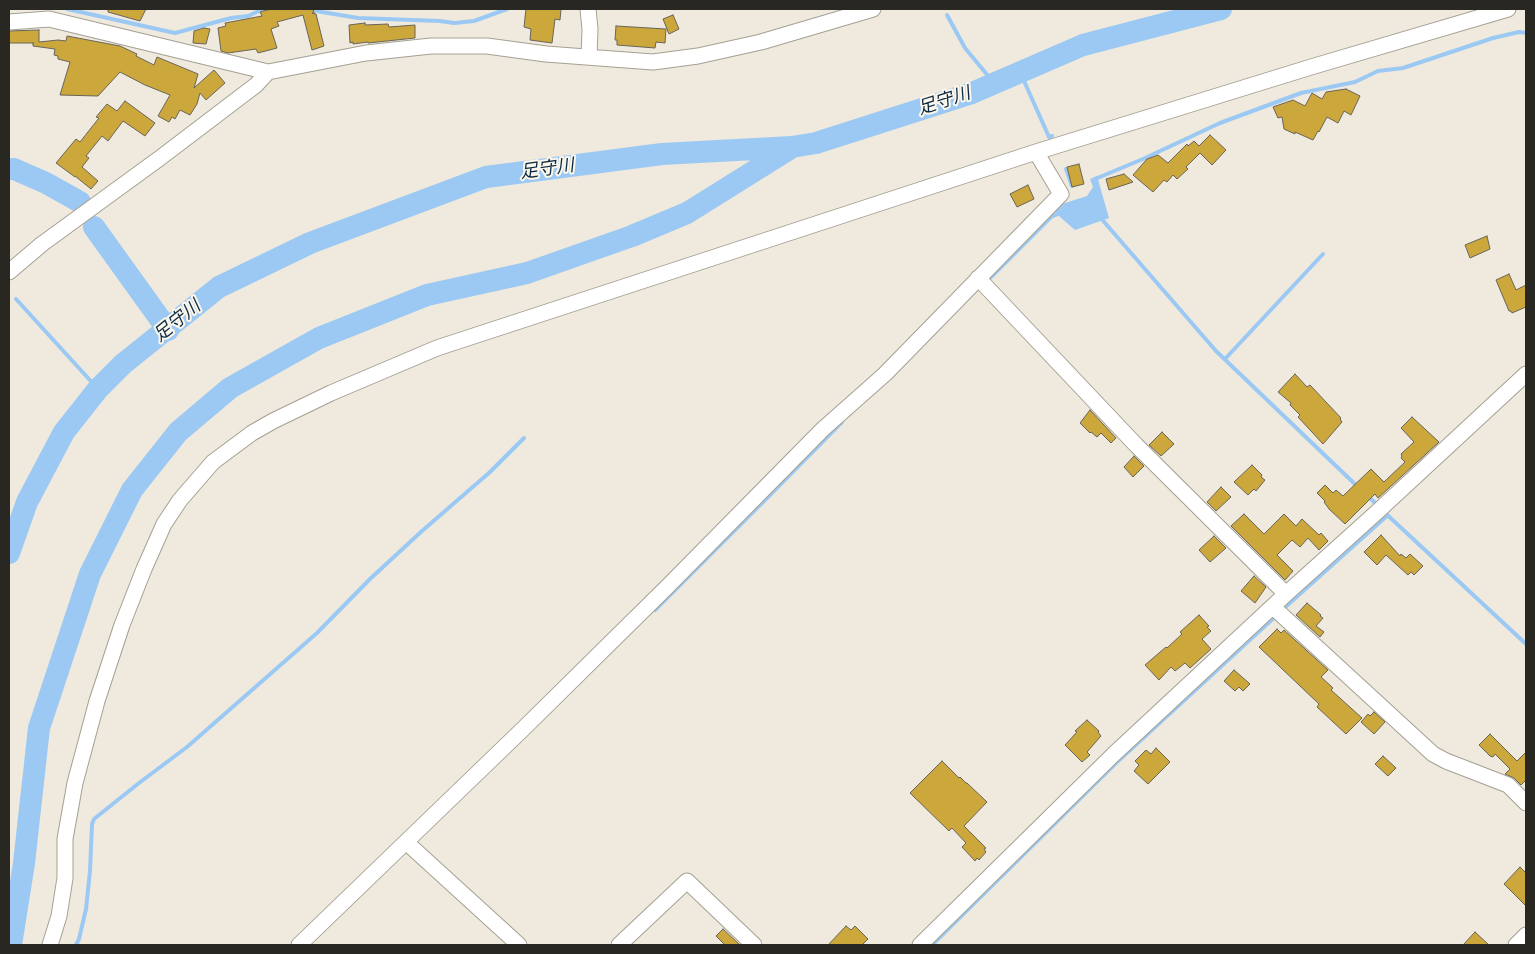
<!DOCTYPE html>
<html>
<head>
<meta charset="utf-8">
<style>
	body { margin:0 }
	#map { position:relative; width:1535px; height:954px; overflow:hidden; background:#efeadd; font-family:Raleway,sans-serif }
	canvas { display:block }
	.frame { position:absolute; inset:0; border:10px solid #292722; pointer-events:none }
</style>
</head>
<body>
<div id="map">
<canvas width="1535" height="954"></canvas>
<div class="frame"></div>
</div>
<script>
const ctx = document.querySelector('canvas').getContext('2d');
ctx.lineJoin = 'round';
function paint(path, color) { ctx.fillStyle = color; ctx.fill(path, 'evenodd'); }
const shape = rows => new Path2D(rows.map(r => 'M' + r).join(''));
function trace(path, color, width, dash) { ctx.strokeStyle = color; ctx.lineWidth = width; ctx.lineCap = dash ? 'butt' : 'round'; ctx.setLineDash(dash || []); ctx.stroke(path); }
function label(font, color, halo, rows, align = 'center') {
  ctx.font = font + ' Raleway,"Noto Sans JP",sans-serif'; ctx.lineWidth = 4; ctx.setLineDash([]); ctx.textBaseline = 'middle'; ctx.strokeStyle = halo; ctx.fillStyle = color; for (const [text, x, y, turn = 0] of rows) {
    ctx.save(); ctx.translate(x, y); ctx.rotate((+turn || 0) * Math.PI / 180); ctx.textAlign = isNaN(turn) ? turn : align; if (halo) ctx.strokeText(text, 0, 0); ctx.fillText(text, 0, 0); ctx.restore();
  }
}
const water = shape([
	[1097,176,1109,218,1075,230,1053,211,1062,204,1087,196,1093,187,1090,179]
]);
const stream = shape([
	[67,9,175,33,231,18,248,16,263,9],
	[309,9,322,12,358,18,440,21,454,23,474,21,507,9],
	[947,15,965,48,994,83],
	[1020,72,1049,137,1052,136],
	[1066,169,1072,186],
	[1095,179,1143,159,1220,123,1301,93,1355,82,1378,71,1403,68,1493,38,1519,32,1526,33],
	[1099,216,1216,351,1358,487],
	[987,281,1051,217,1060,213],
	[16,299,98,389],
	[1225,359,1323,254],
	[1367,495,1378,506],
	[1383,511,1526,644],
	[655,610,763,502,842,422],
	[1282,610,1388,515],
	[76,945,79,939,86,909,90,871,92,824,94,819,139,783,187,747,317,633,370,579,422,531,490,472,524,438],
	[932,945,1116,763,1277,615]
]);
const river = shape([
	[9,169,14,169,46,183,80,202],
	[94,227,168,330],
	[9,553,27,502,64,432,98,389,123,364,219,287,310,243,486,177,662,154,792,147,816,143,972,93,1083,45,1221,9],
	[11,945,24,863,39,728,90,574,132,490,178,432,230,388,319,338,427,295,527,273,632,236,687,213,791,148]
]);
const building = shape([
	[108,9,146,9,140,21,108,12,108,9],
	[271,9,313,9,314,13,312,13,316,14,324,46,312,50,303,15,277,22,279,26,271,29,277,48,258,53,256,49,228,53,221,51,218,28,226,26,225,23,262,16,260,12,271,9],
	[526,9,561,9,560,20,555,19,552,43,530,40,531,29,524,27,526,9],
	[673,15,679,29,669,34,663,19,673,15],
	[365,23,365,25,388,24,389,27,415,25,415,38,368,43,368,42,353,44,353,42,350,43,349,25,365,23],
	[616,26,666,29,665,43,656,42,655,48,617,45,617,40,615,40,616,26],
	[204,28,210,29,206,44,193,43,194,31,204,28],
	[39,30,39,42,58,40,66,41,67,36,120,46,137,54,136,56,154,65,157,57,198,74,194,88,214,70,225,83,206,100,200,93,197,104,190,115,180,110,175,119,172,117,169,122,158,116,170,95,145,85,120,72,98,96,60,95,70,62,58,59,58,56,54,55,55,49,33,46,33,43,34,43,9,43,9,31,39,30],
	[1346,89,1360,96,1351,115,1344,111,1338,123,1327,117,1319,132,1318,131,1313,140,1295,132,1295,134,1284,129,1282,117,1278,118,1273,107,1293,100,1305,106,1312,93,1322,99,1326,92,1346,89],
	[125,101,155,123,145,136,123,121,108,141,102,136,86,156,89,158,82,167,98,181,91,189,75,176,75,177,56,163,76,139,80,142,99,118,96,117,107,104,117,111,125,101],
	[1210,135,1226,150,1212,165,1200,153,1186,167,1188,169,1177,179,1173,175,1167,182,1164,180,1153,192,1133,175,1147,159,1158,155,1168,163,1187,144,1188,146,1194,141,1199,146,1210,135],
	[1079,164,1084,184,1072,187,1067,167,1079,164],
	[1124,174,1133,182,1109,190,1106,179,1124,174],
	[1028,185,1034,199,1017,207,1010,194,1028,185],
	[1487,236,1490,249,1470,258,1465,245,1487,236],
	[1509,274,1516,290,1526,285,1526,307,1512,313,1511,311,1509,311,1496,280,1509,274],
	[1295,374,1307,387,1310,385,1341,418,1340,419,1342,422,1323,444,1298,417,1300,415,1290,405,1291,403,1278,392,1295,374],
	[1090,410,1116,438,1111,443,1101,433,1097,437,1091,432,1090,433,1080,423,1090,410],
	[1412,417,1439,442,1378,498,1375,494,1345,524,1329,509,1324,502,1325,501,1317,493,1325,485,1333,493,1336,490,1343,496,1371,469,1384,482,1405,462,1401,458,1402,456,1401,454,1414,442,1401,428,1412,417],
	[1162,432,1174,444,1161,456,1149,445,1162,432],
	[1134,456,1144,466,1133,477,1124,467,1134,456],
	[1252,465,1262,475,1261,477,1265,480,1256,491,1254,489,1248,495,1234,482,1252,465],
	[1221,487,1231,497,1216,511,1207,502,1221,487],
	[1244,514,1264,534,1284,514,1296,526,1302,519,1319,535,1321,533,1328,541,1319,550,1308,538,1300,547,1292,540,1277,555,1293,571,1285,580,1231,526,1244,514],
	[1381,535,1400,556,1401,554,1406,558,1410,554,1423,566,1414,575,1411,572,1408,575,1386,555,1377,565,1364,552,1381,535],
	[1214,536,1226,548,1210,562,1199,550,1214,536],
	[1254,576,1266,587,1255,603,1241,591,1254,576],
	[1307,603,1321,615,1320,616,1323,618,1316,626,1324,632,1320,637,1296,615,1307,603],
	[1199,615,1209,626,1207,627,1211,631,1202,639,1211,649,1190,668,1185,663,1175,671,1171,667,1159,680,1145,665,1166,647,1167,648,1182,634,1180,632,1199,615],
	[1277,629,1281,633,1284,630,1328,670,1321,677,1333,688,1331,690,1362,718,1346,734,1317,707,1319,704,1259,647,1277,629],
	[1234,670,1250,684,1243,691,1239,687,1235,691,1224,681,1234,670],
	[1374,712,1385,722,1374,734,1361,722,1368,714,1370,716,1374,712],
	[1087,720,1099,731,1098,732,1101,736,1087,752,1090,755,1082,762,1065,745,1077,732,1075,731,1087,720],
	[1490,734,1517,761,1526,752,1526,780,1521,785,1514,778,1505,774,1510,769,1495,754,1493,757,1490,756,1479,745,1490,734],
	[1156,748,1170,762,1148,784,1134,771,1139,765,1135,761,1146,750,1151,754,1156,748],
	[1383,756,1396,768,1388,776,1375,764,1383,756],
	[942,761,959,778,960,777,966,783,967,783,987,802,964,826,986,848,984,849,986,852,979,860,977,858,975,861,962,847,966,843,952,828,949,831,910,793,942,761],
	[1520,867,1526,873,1526,906,1504,884,1520,867],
	[846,926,851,930,855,926,868,939,862,945,828,945,846,926],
	[723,929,740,945,725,945,716,936,723,929],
	[1475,932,1489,945,1463,945,1475,932]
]);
const minor = shape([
	[588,9,590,29,589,57],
	[9,22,49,19,268,72,366,53,431,46,487,46,546,54,653,62,698,56,761,42,873,9],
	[9,272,42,244,160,158,256,85,268,72],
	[978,278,1136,445,1286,594],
	[1273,607,1433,754,1446,761,1508,785,1526,803],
	[406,842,519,945],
	[50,945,59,916,65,878,65,839,75,783,97,701,122,625,144,569,164,524,180,500,213,462,252,433,273,421,331,393,437,348,1036,152,1311,67,1508,9],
	[299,945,523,729,667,587,823,429,885,374,1061,194,1036,152],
	[619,945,687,881,754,945],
	[920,945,1114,754,1286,594,1377,512,1526,374],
	[1516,945,1526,935]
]);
const waterNames = [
	["足守川",944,101,-18],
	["足守川",547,169,-8],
	["足守川",177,321,-39]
];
paint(water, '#9cc9f4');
trace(stream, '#9cc9f4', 4);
trace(river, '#9cc9f4', 22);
paint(building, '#cba73c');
trace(building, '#696459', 1);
trace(minor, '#a4a093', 17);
trace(minor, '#fff', 15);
label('italic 18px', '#092b46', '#fcf7ea', waterNames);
</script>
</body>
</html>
